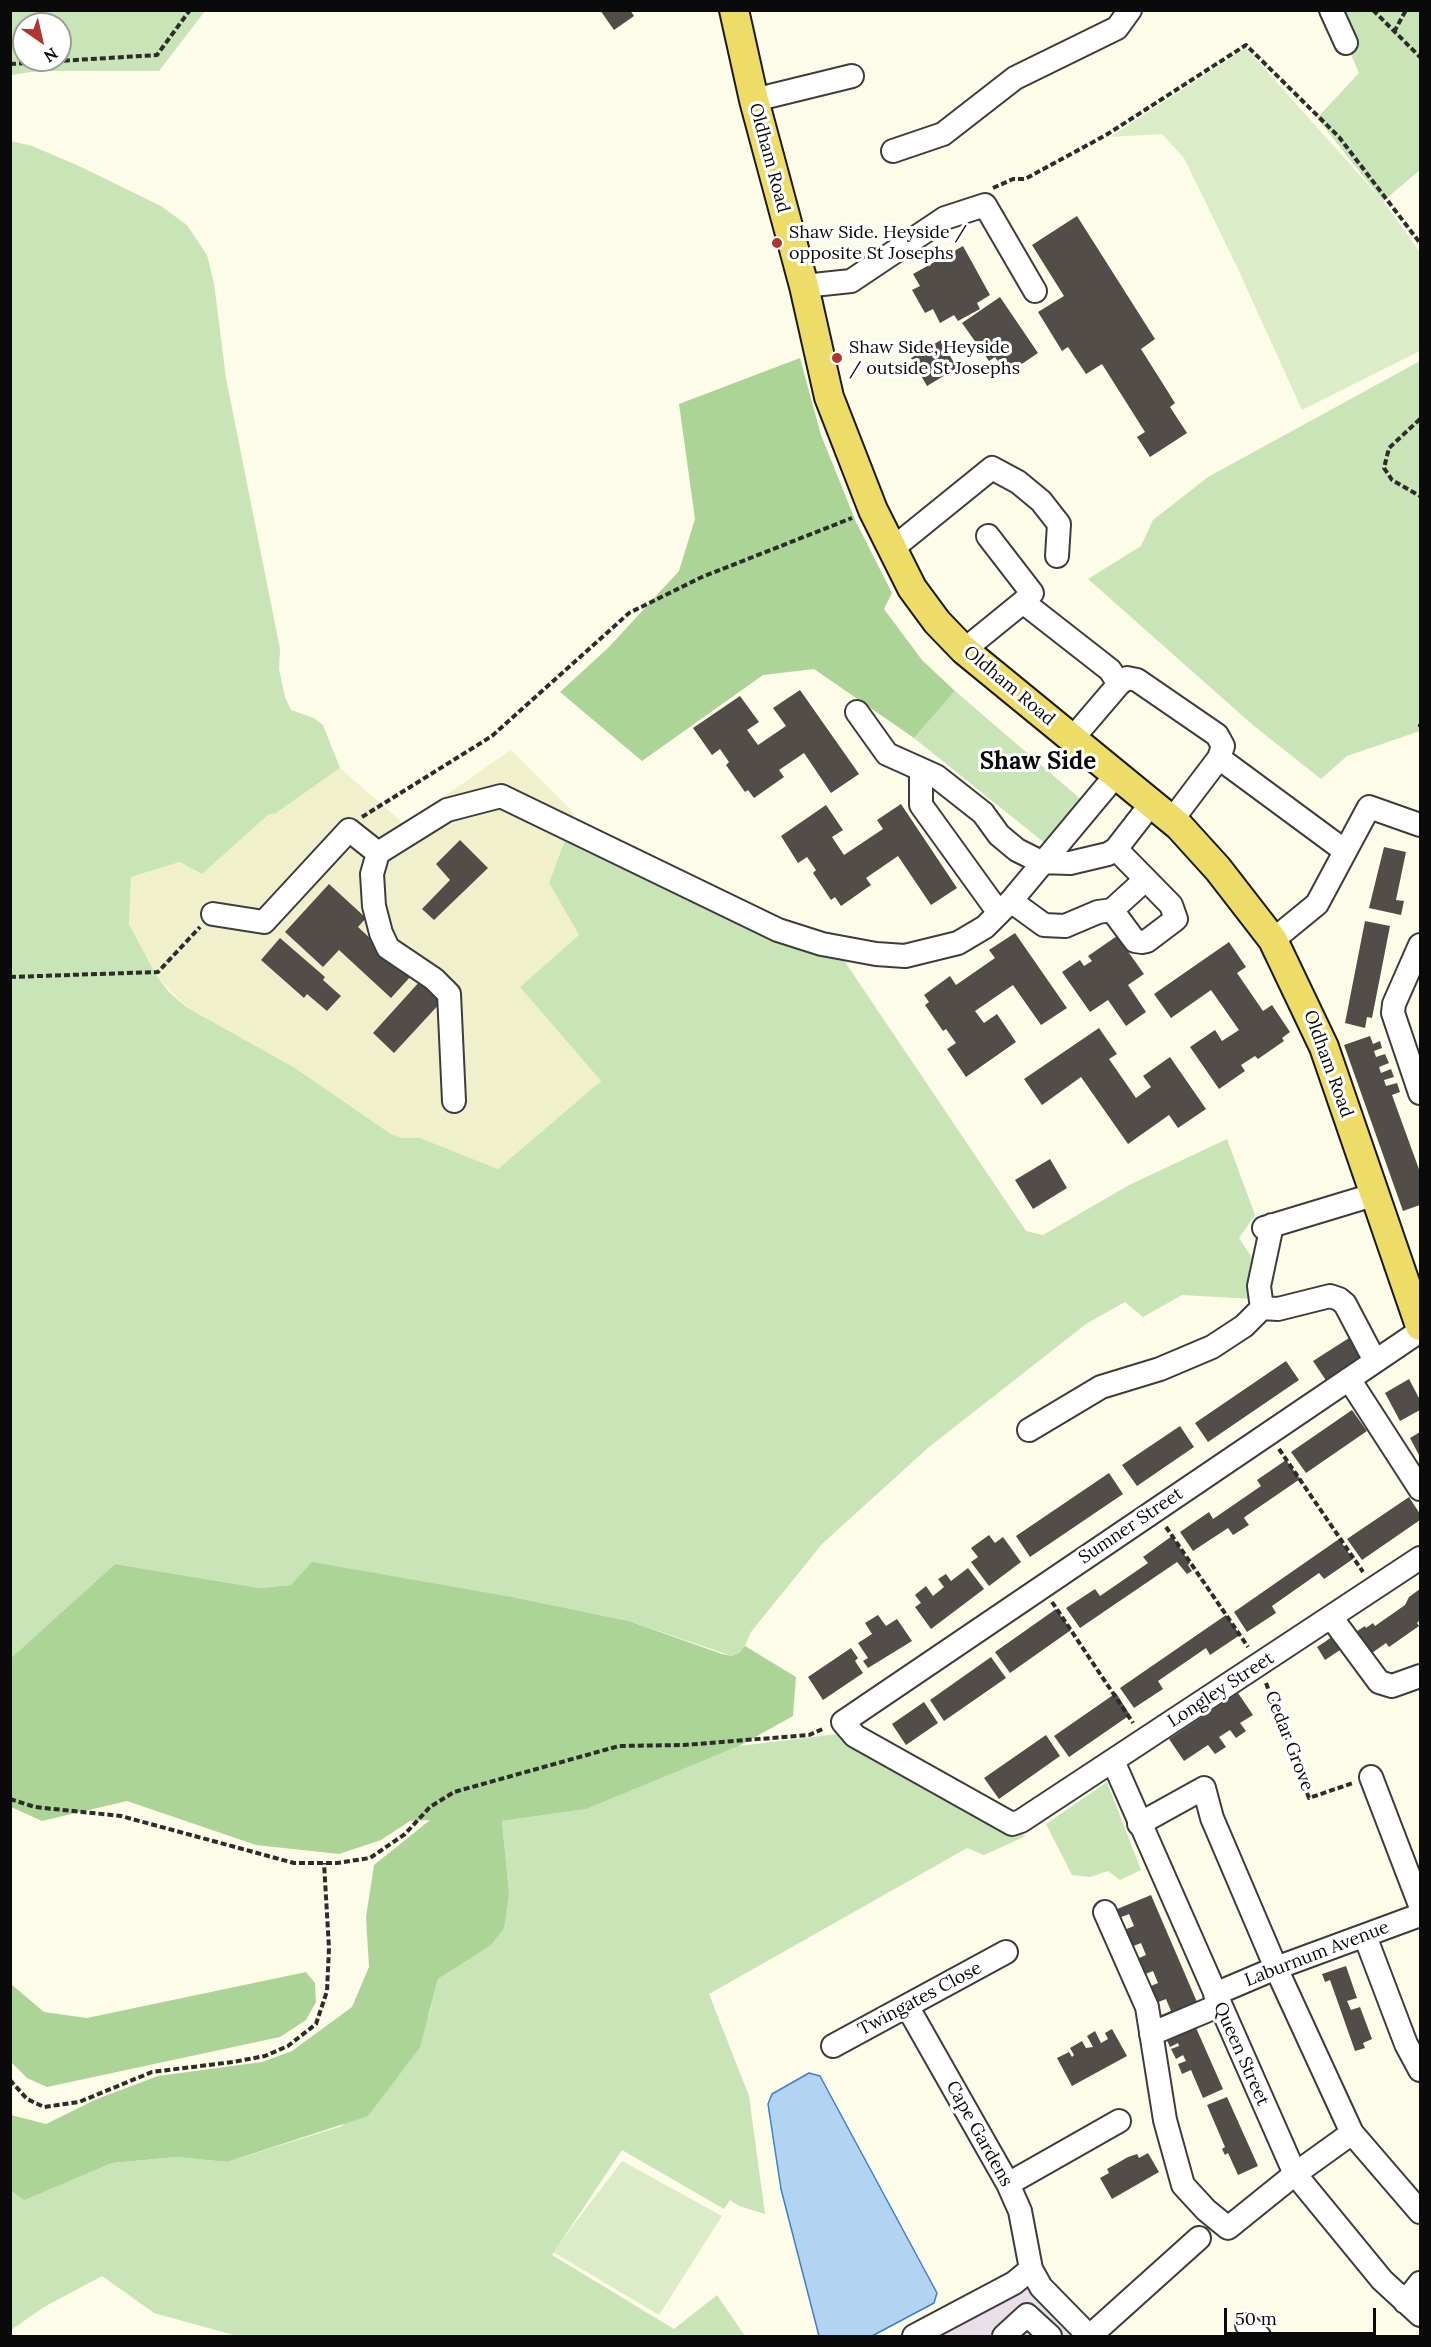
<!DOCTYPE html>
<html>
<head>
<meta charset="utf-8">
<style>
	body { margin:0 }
	#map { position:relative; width:1431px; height:2347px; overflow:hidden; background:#fdfce9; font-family:Lora,serif }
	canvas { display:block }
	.frame { position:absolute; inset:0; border:12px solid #0a0a0a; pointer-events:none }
	.north { position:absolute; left:12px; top:12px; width:60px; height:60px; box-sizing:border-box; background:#fff; border:2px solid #9d9d9d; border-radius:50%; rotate:146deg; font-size:16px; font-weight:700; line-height:24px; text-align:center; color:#0a0a0a }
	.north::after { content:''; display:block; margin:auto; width:21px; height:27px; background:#af352e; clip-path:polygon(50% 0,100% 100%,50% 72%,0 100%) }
	.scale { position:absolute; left:1224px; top:2308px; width:152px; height:27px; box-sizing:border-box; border:3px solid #0a0a0a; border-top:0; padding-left:8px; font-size:18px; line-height:21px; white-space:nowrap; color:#0a0a0a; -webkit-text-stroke:4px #fff; paint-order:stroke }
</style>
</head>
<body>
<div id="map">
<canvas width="1431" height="2347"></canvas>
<div class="frame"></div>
<div class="north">N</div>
<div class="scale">50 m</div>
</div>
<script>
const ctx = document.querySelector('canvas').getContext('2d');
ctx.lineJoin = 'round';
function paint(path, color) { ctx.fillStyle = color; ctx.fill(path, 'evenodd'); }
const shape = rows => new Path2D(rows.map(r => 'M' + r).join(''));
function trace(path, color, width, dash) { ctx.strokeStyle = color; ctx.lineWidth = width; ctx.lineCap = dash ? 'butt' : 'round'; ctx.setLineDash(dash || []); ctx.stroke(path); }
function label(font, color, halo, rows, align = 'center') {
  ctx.font = font + ' Lora,serif'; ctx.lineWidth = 6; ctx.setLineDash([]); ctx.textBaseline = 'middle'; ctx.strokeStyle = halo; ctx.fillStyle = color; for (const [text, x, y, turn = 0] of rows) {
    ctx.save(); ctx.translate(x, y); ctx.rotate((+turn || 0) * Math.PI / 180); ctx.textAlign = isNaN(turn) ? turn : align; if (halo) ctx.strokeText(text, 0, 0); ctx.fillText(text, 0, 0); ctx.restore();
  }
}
const industrial = shape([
	[1011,2273,1071,2336,903,2336]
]);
const farmland = shape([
	[511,750,574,813,549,883,579,935,520,987,601,1081,498,1169,420,1138,402,1138,391,1134,295,1068,186,1007,156,975,129,924,131,877,181,862,202,874,268,815,276,813,340,768,404,824]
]);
const green = shape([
	[10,11,11,10,205,11,159,71,38,71,11,75],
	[24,24,60,24,60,60,24,60],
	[1332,11,1420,11,1420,170,1383,201,1317,118,1359,73],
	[11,141,32,146,79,166,161,206,187,225,207,255,214,283,226,378,280,649,279,669,285,697,291,710,314,718,323,725,340,768,276,813,268,815,202,874,180,862,131,877,129,924,156,975,169,992,186,1007,295,1068,391,1134,402,1138,420,1138,498,1169,601,1081,520,987,579,935,549,883,567,834,841,956,1026,1231,1043,1235,1129,1185,1227,1139,1255,1215,1239,1238,1256,1264,1254,1299,1182,1295,1143,1317,1125,1302,1086,1324,929,1447,822,1544,751,1632,745,1646,739,1653,732,1656,629,1621,517,1598,291,1585,260,1588,115,1564,11,1658],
	[1420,361,1420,731,1347,756,1321,779,1254,726,1088,579,1141,546,1153,520,1208,477],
	[955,691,1084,802,1047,845,914,738],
	[845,1733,1026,1836,984,1855,967,1848,709,1994,749,2096,765,2214,739,2206,730,2200,724,2209,622,2150,552,2255,674,2329,717,2295,745,2336,237,2336,154,2313,102,2276,44,2307,11,2330,10,2191,24,2199,112,2163,177,2157,227,2162,342,2126,429,2015,438,1979,490,1946,509,1893,502,1821,585,1809,739,1746],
	[1107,1782,1141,1870,1120,1880,1108,1871,1090,1877,1072,1875,1046,1824]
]);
const forest = shape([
	[800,358,821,435,856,522,892,593,884,609,922,660,955,691,914,738,814,669,763,675,642,761,560,692,609,647,679,571,695,519,679,404],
	[312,1562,517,1598,629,1621,722,1654,732,1656,739,1653,745,1646,796,1677,793,1716,739,1746,586,1809,502,1821,509,1893,504,1928,490,1946,438,1979,420,2047,368,2116,227,2162,177,2157,112,2163,24,2200,11,2191,11,2115,46,2124,97,2099,158,2076,262,2062,292,2051,352,2007,369,1967,366,1917,374,1865,430,1820,410,1821,381,1840,339,1854,256,1845,127,1801,42,1821,11,1807,11,1658,115,1564,260,1588,291,1585],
	[306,1972,315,1983,316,2002,306,2020,280,2037,47,2087,27,2078,11,2062,11,1984,44,2012,87,2018]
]);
const pitch = shape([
	[1246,48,1383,201,1420,252,1420,351,1302,410,1237,267,1184,158,1162,134,1110,137],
	[622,2161,722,2216,659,2315,553,2252]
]);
const water = shape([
	[809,2073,820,2076,937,2293,934,2303,872,2336,819,2336,781,2189,768,2104,772,2094,809,2073]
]);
const building = shape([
	[600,10,630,10,634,16,614,30],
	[1077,216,1155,339,1141,349,1175,403,1170,407,1187,433,1150,457,1137,437,1145,432,1102,364,1086,374,1068,347,1062,351,1038,312,1064,296,1032,245],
	[963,246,990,295,977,303,980,309,958,321,954,315,940,323,933,309,925,313,912,290,920,286,913,274],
	[1000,297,1038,353,1007,374,995,357,989,361,962,323],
	[941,340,957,368,927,386,911,358],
	[800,690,859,774,831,793,804,753,779,770,784,777,754,798,748,790,745,792,726,765,729,762,720,749,712,755,693,728,740,696,759,722,747,730,758,745,786,726,773,708],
	[901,804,957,888,931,905,898,856,866,878,871,885,841,906,835,897,831,900,813,873,816,870,807,857,798,863,781,836,826,805,843,830,832,837,844,855,883,829,877,820],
	[460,840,488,868,434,920,422,909,450,880,436,864],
	[1384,847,1406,852,1396,900,1404,901,1401,915,1369,908],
	[329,884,366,918,358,927,411,976,391,998,339,950,323,967,285,932],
	[1365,921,1390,926,1372,1018,1367,1017,1365,1028,1345,1023],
	[1015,933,1067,1008,1041,1025,1013,985,975,1011,984,1023,997,1014,1016,1042,966,1077,947,1049,956,1043,946,1029,943,1031,925,1005,929,1002,924,995,950,976,956,985,995,958,989,950],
	[1117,936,1144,974,1128,985,1146,1012,1126,1026,1108,1000,1090,1012,1062,972,1080,960,1084,966,1092,961,1088,956],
	[280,938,325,977,323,980,341,996,327,1011,307,994,304,998,261,960],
	[1229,942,1246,967,1237,973,1263,1011,1272,1005,1290,1032,1282,1038,1284,1041,1258,1059,1255,1056,1241,1065,1245,1071,1219,1089,1190,1047,1215,1030,1222,1041,1239,1030,1211,990,1171,1018,1154,994],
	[421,980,443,1000,394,1053,373,1033],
	[1099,1028,1117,1054,1109,1059,1136,1098,1151,1087,1143,1076,1170,1057,1206,1109,1178,1128,1169,1115,1128,1144,1081,1077,1042,1105,1024,1079],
	[1370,1036,1373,1044,1380,1041,1382,1048,1374,1051,1376,1057,1385,1054,1389,1063,1379,1067,1381,1073,1391,1069,1394,1077,1384,1080,1386,1086,1397,1083,1400,1092,1392,1095,1420,1172,1420,1205,1403,1211,1344,1045],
	[1050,1159,1067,1188,1033,1209,1015,1180],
	[1349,1338,1362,1358,1327,1382,1313,1361],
	[1286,1361,1299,1380,1208,1442,1195,1423],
	[1409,1379,1420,1400,1420,1410,1400,1421,1385,1393],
	[1352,1410,1367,1431,1306,1473,1291,1452],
	[1180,1426,1194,1447,1137,1486,1122,1465],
	[1420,1432,1420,1457,1410,1438],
	[1286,1460,1300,1479,1246,1516,1244,1518,1249,1525,1233,1535,1228,1528,1193,1551,1180,1532,1209,1512,1213,1519,1261,1486,1257,1480],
	[1109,1473,1123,1494,1030,1557,1016,1536],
	[1409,1497,1420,1514,1420,1520,1362,1560,1347,1539],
	[989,1535,995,1543,1003,1537,1021,1562,989,1586,971,1562,978,1557,971,1548],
	[1172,1536,1190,1563,1188,1565,1192,1571,1187,1574,1177,1562,1080,1628,1066,1608,1095,1589,1100,1596,1148,1563,1143,1557],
	[1339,1539,1353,1559,1324,1579,1319,1573,1272,1606,1276,1613,1247,1632,1234,1612],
	[968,1568,984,1589,931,1629,915,1607,921,1603,915,1595,926,1586,933,1596,944,1587,938,1579,946,1574,951,1581],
	[1420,1589,1420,1620,1417,1623,1419,1626,1389,1647,1386,1643,1372,1653,1367,1646,1361,1650,1351,1635,1365,1626,1366,1628,1373,1623,1375,1626,1405,1605,1409,1597],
	[1056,1609,1071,1630,1010,1673,995,1652],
	[878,1615,886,1626,897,1619,912,1641,868,1668,863,1661,868,1658,858,1643,872,1634,865,1623],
	[1226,1615,1240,1635,1210,1655,1206,1648,1158,1681,1163,1689,1134,1708,1120,1688],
	[1332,1637,1340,1650,1325,1660,1317,1647],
	[851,1648,858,1658,855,1661,863,1673,823,1700,808,1677],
	[991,1657,1006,1678,944,1721,930,1700],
	[1116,1693,1130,1715,1069,1757,1054,1736],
	[1238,1693,1253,1715,1240,1723,1246,1731,1236,1738,1230,1730,1219,1737,1226,1747,1215,1754,1208,1745,1184,1761,1169,1739],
	[924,1702,938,1723,906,1745,892,1724],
	[1046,1735,1060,1756,999,1799,984,1778],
	[1151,1895,1200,2009,1160,2025,1156,2017,1171,2011,1166,1999,1151,2005,1144,1989,1158,1983,1153,1971,1138,1977,1132,1961,1146,1955,1141,1943,1126,1949,1119,1932,1134,1926,1129,1914,1114,1920,1110,1912],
	[1346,1966,1357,1998,1347,2001,1351,2010,1360,2007,1372,2039,1363,2043,1365,2048,1355,2051,1330,1980,1325,1982,1322,1974],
	[1193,2021,1223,2089,1203,2098,1191,2070,1182,2074,1178,2064,1186,2061,1183,2055,1176,2059,1171,2049,1179,2046,1178,2043,1170,2047,1165,2036],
	[1112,2029,1127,2056,1072,2086,1057,2058,1069,2052,1072,2057,1074,2055,1070,2048,1082,2041,1086,2048,1093,2047,1087,2036,1095,2031,1101,2043,1108,2039,1105,2033],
	[1227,2097,1258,2166,1238,2175,1228,2153,1225,2155,1222,2149,1225,2147,1207,2105],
	[1148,2153,1159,2172,1112,2199,1100,2178,1109,2173,1107,2169,1128,2157,1137,2154,1139,2158]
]);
const path = shape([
	[1373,10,1420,57],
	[1394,32,1406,10],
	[10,64,157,55,190,10],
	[993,188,1013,179,1025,179,1106,135,1246,45,1339,137,1420,243],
	[1420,419,1389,448,1384,468,1392,480,1420,496],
	[1420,724,1420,727],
	[362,817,492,736,629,613,702,577,852,518],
	[10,977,158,972,200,927],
	[1279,1449,1363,1572],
	[1166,1527,1248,1647],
	[1052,1602,1133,1723],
	[1266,1683,1309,1798,1353,1783],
	[10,1799,35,1807,121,1816,294,1863,337,1863,370,1858,405,1834,430,1807,454,1792,619,1746,684,1745,809,1735,825,1728],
	[10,2080,27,2099,44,2107,79,2102,152,2072,233,2062,265,2056,288,2046,316,2024,327,1991,329,1948,324,1863]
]);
const minor = shape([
	[1331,10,1346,43],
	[754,100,852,76],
	[893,151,943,134,1015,78,1117,28,1130,10],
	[804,286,851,281,945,218,985,205,1035,291],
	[988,536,1032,593,1023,602],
	[892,549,992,468,1018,482,1041,501,1059,524,1057,556],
	[964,650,1023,602,1110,670,1119,684],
	[857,712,887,754,936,776,983,813,999,835,1017,850,1041,862,1070,863,1108,854,1116,849,1151,804],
	[1072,739,1119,684,1127,678,1137,680,1217,735,1223,746,1219,758,1172,820],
	[1219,758,1345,851],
	[921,770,921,805,999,913],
	[378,853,372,874,374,906,381,933,388,948,434,979,449,994,454,1101],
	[1011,901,1044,925,1065,926,1098,912,1112,910,1145,880],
	[1112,910,1135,941,1142,942,1147,941,1176,919,1171,905,1116,849],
	[213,914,264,922,349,830,378,853,447,810,501,796,778,930,822,944,876,954,905,956,958,943,985,927,1011,901,1116,775],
	[1273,940,1317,904,1369,807,1420,825],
	[1420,945,1394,1004,1393,1013,1420,1093],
	[1264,1228,1373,1195],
	[1262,1308,1278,1309,1330,1296,1339,1299,1345,1304,1375,1361],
	[1262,1308,1259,1286,1272,1225],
	[1420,1331,843,1722,855,1736,1012,1824,1021,1821,1420,1558],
	[1349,1379,1420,1489],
	[1029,1430,1101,1387,1160,1369,1212,1347,1244,1326,1262,1308],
	[1331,1617,1379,1682,1392,1686,1420,1676],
	[1113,1761,1295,2174,1382,2280,1420,2315],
	[1371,1777,1420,1905],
	[1139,1824,1204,1788,1212,1818,1276,1968,1352,2133,1420,2212],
	[1105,1912,1147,2007,1165,2120,1183,2185,1206,2210,1228,2228,1295,2174,1352,2133],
	[1365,1936,1406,2044,1420,2070],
	[1215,1994,1276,1968,1420,1915],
	[907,2006,1008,2184,1020,2211,1031,2269,1041,2287,1089,2336],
	[1151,2034,1220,2005],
	[833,2046,1006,1952],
	[1008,2184,1119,2121],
	[1405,2302,1420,2283],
	[1247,2325,1259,2336],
	[914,2336,1014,2283,1031,2269],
	[1004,2336,1027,2315,1050,2336],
	[1090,2336,1199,2238]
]);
const major = shape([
	[734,10,754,100,804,286,829,397,873,510,912,588,937,622,964,650,1179,826,1218,869,1273,940,1324,1047,1420,1326]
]);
const markers = [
	[777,243,6,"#af352e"],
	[837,358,6,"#af352e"]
];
const streetNames = [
	["Oldham Road",769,158,75],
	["Oldham Road",1009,686,40],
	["Oldham Road",1328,1064,70],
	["Sumner Street",1131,1526,-34],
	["Longley Street",1221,1690,-33],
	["Cedar Grove",1289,1741,69],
	["Laburnum Avenue",1317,1954,-21],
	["Twingates Close",920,1999,-28],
	["Queen Street",1241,2054,66],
	["Cape Gardens",979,2134,61]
];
const poiNames = [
	["Shaw Side. Heyside /",789,233],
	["opposite St Josephs",789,254],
	["Shaw Side, Heyside",849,348],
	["/ outside St Josephs",849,369]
];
const districtNames = [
	["Shaw Side",1038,762]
];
paint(industrial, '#e9dfe9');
paint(farmland, '#f0f1cc');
paint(green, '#c9e4b6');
paint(forest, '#acd497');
paint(pitch, '#dcecc8');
paint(water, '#b2d3f1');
trace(water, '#3f80c2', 1.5);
paint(building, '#524d48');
trace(minor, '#3d3d3d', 26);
trace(major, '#1b1b1b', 32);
trace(path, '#2c2c2c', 4, [6, 3]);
trace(minor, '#fff', 22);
trace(major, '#eedc69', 28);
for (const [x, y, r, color] of markers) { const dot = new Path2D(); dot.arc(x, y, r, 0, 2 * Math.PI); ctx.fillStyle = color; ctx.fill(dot); trace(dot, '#fff', 2); }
label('18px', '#0a0a0a', '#fff', streetNames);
label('18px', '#0a0a0a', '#fff', poiNames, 'left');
label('bold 24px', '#0a0a0a', '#fff', districtNames);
</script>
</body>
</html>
